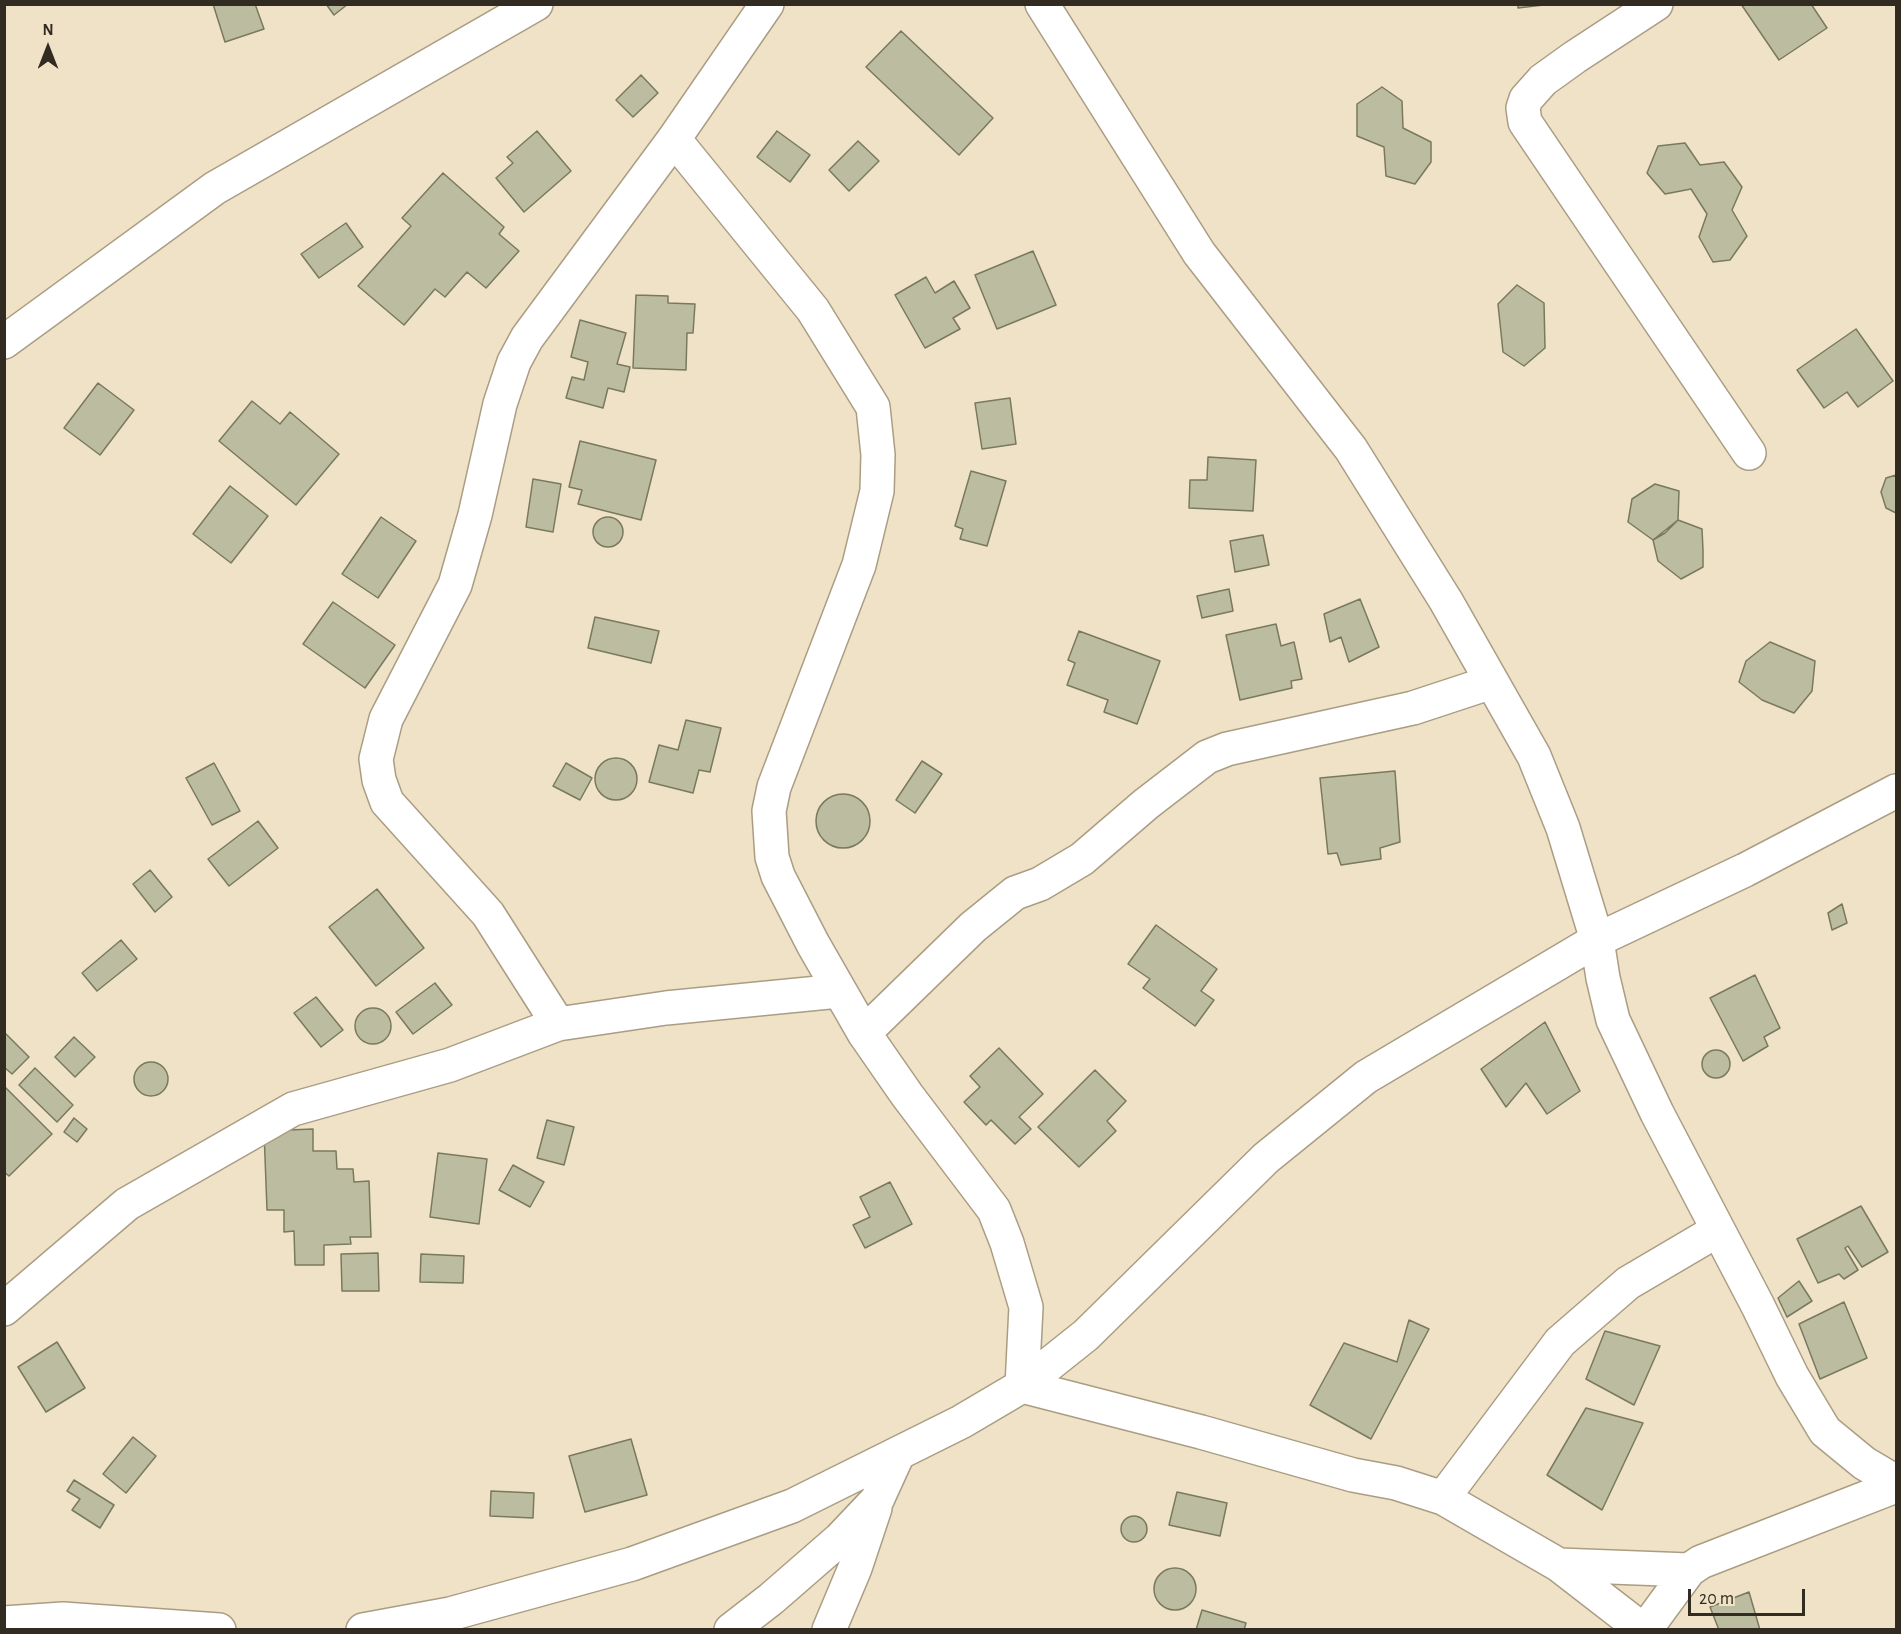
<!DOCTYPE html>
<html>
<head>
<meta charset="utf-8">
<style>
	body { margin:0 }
	#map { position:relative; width:1901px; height:1634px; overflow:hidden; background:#f0e2c7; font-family:"Alegreya Sans",sans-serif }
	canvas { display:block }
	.frame { position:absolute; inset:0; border:6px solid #312b21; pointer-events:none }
	.north { position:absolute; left:18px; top:18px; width:60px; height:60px; -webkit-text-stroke:4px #f0e2c7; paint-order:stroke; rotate:0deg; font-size:16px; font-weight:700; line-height:24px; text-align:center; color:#312b21 }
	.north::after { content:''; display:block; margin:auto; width:21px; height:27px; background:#312b21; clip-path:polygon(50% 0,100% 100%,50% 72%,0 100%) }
	.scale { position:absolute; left:1688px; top:1589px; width:117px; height:27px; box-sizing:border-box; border:3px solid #312b21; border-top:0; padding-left:8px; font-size:18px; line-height:21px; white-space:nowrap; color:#312b21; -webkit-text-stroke:4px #f0e2c7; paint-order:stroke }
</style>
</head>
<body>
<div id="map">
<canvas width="1901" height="1634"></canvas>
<div class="frame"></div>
<div class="north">N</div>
<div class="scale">20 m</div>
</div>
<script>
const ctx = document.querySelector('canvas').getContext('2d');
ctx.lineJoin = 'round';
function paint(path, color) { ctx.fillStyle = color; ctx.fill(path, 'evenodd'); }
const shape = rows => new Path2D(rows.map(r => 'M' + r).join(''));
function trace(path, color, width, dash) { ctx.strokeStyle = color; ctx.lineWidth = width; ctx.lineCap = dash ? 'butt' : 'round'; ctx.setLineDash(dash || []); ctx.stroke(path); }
const building = shape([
	[213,4,255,4,264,29,225,42,213,4],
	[326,4,348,4,334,15,326,4],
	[1518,4,1552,4,1518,8,1518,4],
	[1741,4,1811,4,1827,28,1779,60,1741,4],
	[901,31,993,118,959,155,866,67,901,31],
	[641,75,658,93,633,117,616,100,641,75],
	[1382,87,1402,101,1403,128,1431,142,1431,162,1415,184,1386,176,1384,147,1357,136,1357,104,1382,87],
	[537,131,571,171,524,212,496,178,513,163,507,157,537,131],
	[777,131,810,155,790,182,757,157,777,131],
	[858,141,879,161,849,191,829,170,858,141],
	[1685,143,1700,165,1724,162,1742,187,1732,210,1747,236,1730,260,1713,262,1699,237,1707,214,1691,189,1665,194,1647,173,1658,146,1685,143],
	[443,173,504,227,499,234,519,251,486,288,467,272,445,297,435,289,404,325,358,286,411,226,402,218,443,173],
	[346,223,363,247,319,278,301,254,346,223],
	[1033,251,1056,305,997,329,975,275,1033,251],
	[926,277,935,293,954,281,970,308,953,318,960,329,925,348,895,295,926,277],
	[1517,285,1544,303,1545,348,1524,366,1503,352,1498,304,1517,285],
	[636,295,668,296,668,303,695,304,693,333,687,333,686,370,633,368,636,295],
	[580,320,626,333,617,364,630,367,624,392,608,388,603,408,566,398,572,377,584,380,588,362,571,357,580,320],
	[1856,329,1893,381,1858,407,1847,392,1824,408,1797,370,1856,329],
	[98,383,134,410,100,455,64,428,98,383],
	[1010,398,1016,444,982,449,975,403,1010,398],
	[252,401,280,424,290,412,339,454,296,505,219,441,252,401],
	[580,441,656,460,641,520,578,504,582,490,569,487,580,441],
	[1208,457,1256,460,1253,511,1189,508,1190,480,1207,480,1208,457],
	[971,471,1006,481,987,546,960,539,963,529,955,526,971,471],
	[1896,475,1896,513,1886,508,1881,492,1886,478,1896,475],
	[533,479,561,484,553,532,526,527,533,479],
	[1655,484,1679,491,1678,520,1665,533,1653,540,1628,522,1632,499,1655,484],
	[230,486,268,516,231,563,193,534,230,486],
	'593 532a15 15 0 1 1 30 0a15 15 0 1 1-30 0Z',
	[381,517,416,541,378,598,342,574,381,517],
	[1678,520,1702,529,1703,550,1703,567,1681,579,1658,561,1653,540,1678,520],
	[1263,535,1269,565,1235,572,1230,541,1263,535],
	[1229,589,1233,611,1202,618,1197,596,1229,589],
	[1360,599,1379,647,1349,662,1341,637,1330,642,1324,614,1360,599],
	[333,602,395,645,365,688,303,644,333,602],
	[595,617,659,631,651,663,588,648,595,617],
	[1276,624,1281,646,1294,642,1302,679,1291,681,1292,688,1240,700,1226,635,1276,624],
	[1079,631,1160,661,1137,724,1104,712,1108,700,1067,685,1075,663,1068,660,1079,631],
	[1770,642,1815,661,1812,691,1794,713,1762,700,1739,682,1746,661,1770,642],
	[686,720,721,728,710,772,699,770,693,793,649,782,659,745,678,750,686,720],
	'595 779a21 21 0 1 1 42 0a21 21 0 1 1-42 0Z',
	[922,761,942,774,915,813,896,800,922,761],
	[214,763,240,811,212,825,186,778,214,763],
	[566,763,592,778,580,800,553,786,566,763],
	[1395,771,1400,842,1380,848,1381,859,1341,865,1337,853,1328,854,1320,778,1395,771],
	'816 821a27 27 0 1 1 54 0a27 27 0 1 1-54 0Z',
	[258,821,278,848,229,886,208,859,258,821],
	[150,870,172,897,155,912,133,884,150,870],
	[377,889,424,948,376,986,329,927,377,889],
	[1842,904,1847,923,1832,930,1828,913,1842,904],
	[1156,925,1217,969,1201,991,1214,1000,1195,1026,1143,988,1150,979,1128,964,1156,925],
	[121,940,137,959,97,991,82,973,121,940],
	[1755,975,1780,1028,1764,1037,1768,1046,1743,1061,1710,998,1755,975],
	[435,983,452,1005,413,1034,396,1012,435,983],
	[316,997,343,1030,321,1047,294,1013,316,997],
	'355 1026a18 18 0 1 1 36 0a18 18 0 1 1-36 0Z',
	[1545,1022,1580,1091,1547,1114,1526,1083,1506,1107,1481,1069,1545,1022],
	[4,1032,29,1057,12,1074,4,1067,4,1032],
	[74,1037,95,1057,75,1077,55,1057,74,1037],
	[999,1048,1043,1094,1019,1117,1031,1129,1015,1144,991,1120,986,1125,964,1102,980,1087,970,1076,999,1048],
	'1702 1064a14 14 0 1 1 28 0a14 14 0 1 1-28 0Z',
	'134 1079a17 17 0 1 1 34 0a17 17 0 1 1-34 0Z',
	[35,1068,73,1105,57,1122,19,1085,35,1068],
	[1095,1070,1126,1101,1107,1121,1116,1131,1079,1167,1038,1127,1095,1070],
	[4,1086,52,1134,9,1176,4,1172,4,1086],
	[74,1118,87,1129,77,1142,64,1132,74,1118],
	[547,1120,574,1127,564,1165,537,1158,547,1120],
	[313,1129,313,1151,336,1151,337,1169,353,1169,354,1182,369,1181,371,1237,350,1237,351,1244,324,1245,324,1265,295,1265,294,1231,284,1232,284,1210,267,1210,264,1131,313,1129],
	[438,1153,487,1159,479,1224,430,1217,438,1153],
	[513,1165,544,1182,530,1207,499,1190,513,1165],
	[890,1182,912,1224,865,1248,853,1225,870,1217,860,1197,890,1182],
	[1861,1206,1888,1252,1862,1267,1848,1246,1845,1248,1858,1270,1844,1279,1839,1274,1818,1283,1797,1239,1861,1206],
	[378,1253,379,1291,342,1291,341,1254,378,1253],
	[421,1254,464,1256,463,1283,420,1282,421,1254],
	[1799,1281,1812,1301,1787,1317,1778,1298,1799,1281],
	[1844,1302,1867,1358,1820,1379,1799,1324,1844,1302],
	[1409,1320,1429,1329,1371,1439,1310,1405,1344,1343,1397,1362,1409,1320],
	[1605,1331,1660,1346,1634,1405,1586,1379,1605,1331],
	[57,1342,85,1388,46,1412,18,1367,57,1342],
	[1586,1408,1643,1423,1602,1510,1547,1475,1586,1408],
	[133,1437,156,1456,126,1493,103,1474,133,1437],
	[631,1439,647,1495,585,1512,569,1456,631,1439],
	[74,1480,114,1505,100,1528,72,1510,80,1499,67,1491,74,1480],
	[491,1491,534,1493,533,1518,490,1516,491,1491],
	[1177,1492,1227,1503,1220,1536,1169,1525,1177,1492],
	'1121 1529a13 13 0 1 1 26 0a13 13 0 1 1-26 0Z',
	'1154 1589a21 21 0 1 1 42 0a21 21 0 1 1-42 0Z',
	[1749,1592,1760,1630,1719,1630,1710,1607,1749,1592],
	[1202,1610,1246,1623,1244,1630,1196,1630,1202,1610]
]);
const street = shape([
	[1042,4,1199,253,1351,449,1446,601,1534,756,1563,828,1597,940,1603,978,1613,1020,1657,1113,1758,1306,1792,1376,1825,1431,1864,1463,1896,1482],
	[1656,4,1575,57,1543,80,1526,99,1523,108,1525,122,1749,453],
	[674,139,813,310,873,407,878,455,877,491,859,565,774,787,769,811,772,857,778,876,813,944,864,1033,907,1095,994,1210,1007,1243,1026,1307,1022,1386,1201,1432,1353,1475,1396,1483,1443,1498,1559,1565,1643,1630],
	[4,342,215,188,536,4],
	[558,1024,488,914,387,802,379,780,376,759,386,719,455,585,475,515,500,404,514,362,527,338,674,139,767,4],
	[864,1033,973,927,1015,893,1040,884,1082,859,1146,804,1207,757,1227,749,1413,708,1492,682],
	[4,1309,127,1204,293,1109,450,1065,558,1024,666,1008,839,991],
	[1443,1498,1560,1342,1628,1283,1718,1230],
	[1559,1565,1689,1570],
	[4,1623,63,1619,219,1630],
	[363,1630,450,1614,632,1564,792,1506,961,1422,1022,1386,1086,1335,1266,1158,1366,1077,1597,940,1745,870,1896,791],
	[731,1630,771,1599,840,1539,877,1500,898,1454],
	[829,1630,855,1568,875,1508],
	[1645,1630,1689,1570,1701,1562,1896,1486]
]);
paint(building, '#bcbda0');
trace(building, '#78795e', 1.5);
trace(street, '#aa9d83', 36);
trace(street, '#fff', 33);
</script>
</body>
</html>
